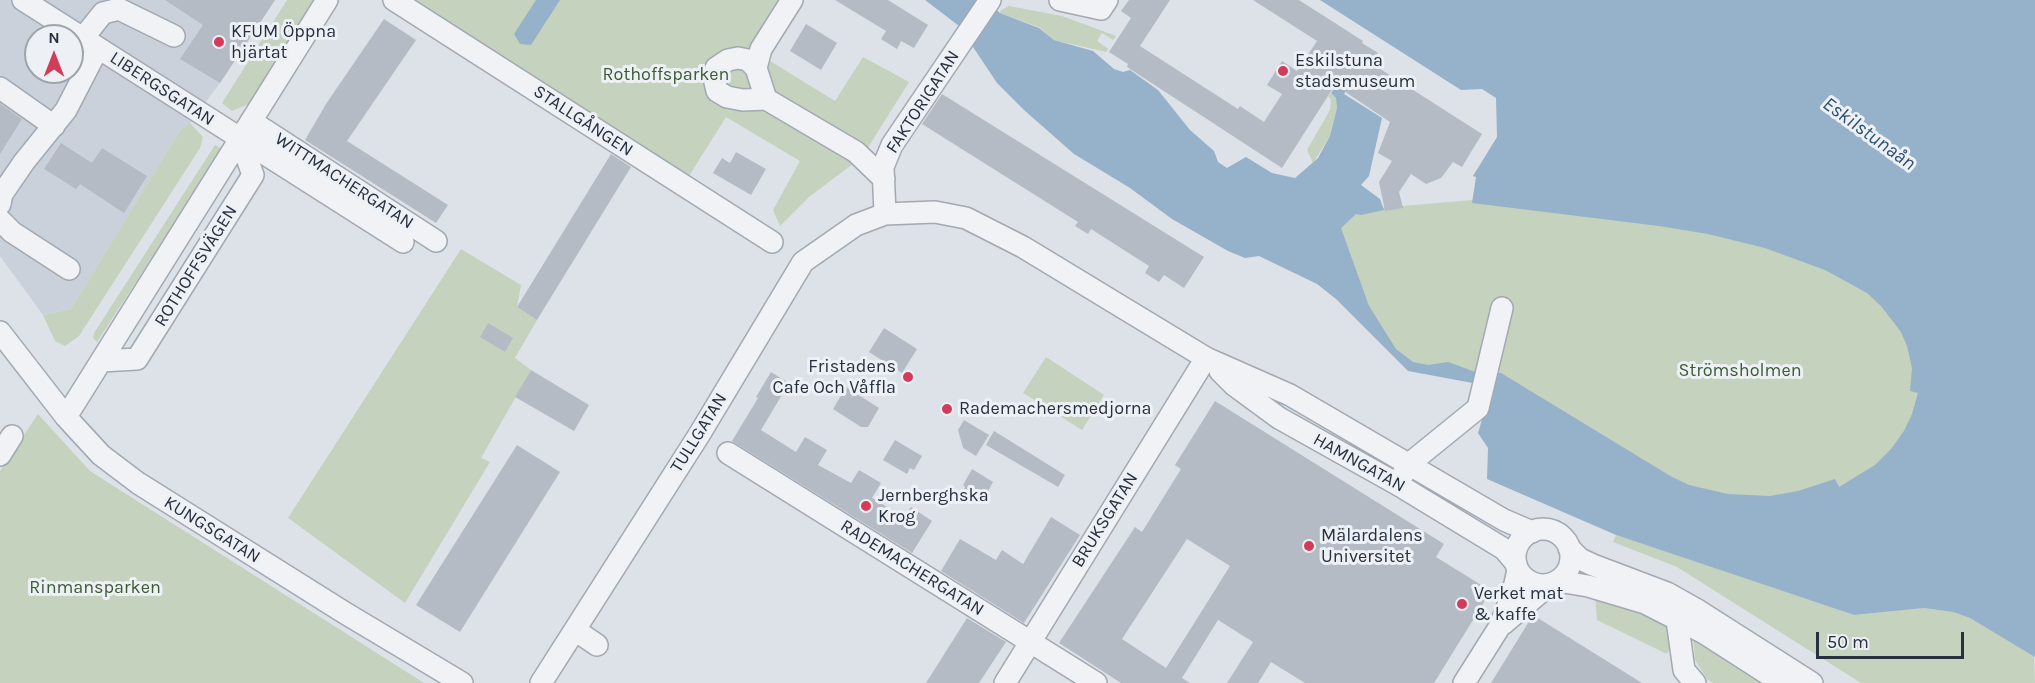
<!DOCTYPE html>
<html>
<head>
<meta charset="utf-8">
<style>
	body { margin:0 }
	#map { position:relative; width:2035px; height:683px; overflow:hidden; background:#dde2e8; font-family:Karla,sans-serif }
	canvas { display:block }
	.north { position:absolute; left:24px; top:24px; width:60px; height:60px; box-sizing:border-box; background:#edf1f5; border:2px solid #9da4ac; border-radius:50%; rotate:0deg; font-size:16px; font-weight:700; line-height:24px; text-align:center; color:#26303f }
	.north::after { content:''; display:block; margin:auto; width:21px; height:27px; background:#d33c59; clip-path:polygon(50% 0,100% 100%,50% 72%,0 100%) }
	.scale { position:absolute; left:1816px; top:632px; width:148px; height:27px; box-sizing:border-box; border:3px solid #26303f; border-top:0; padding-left:8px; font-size:18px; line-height:21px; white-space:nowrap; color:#26303f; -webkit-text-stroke:4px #edf1f5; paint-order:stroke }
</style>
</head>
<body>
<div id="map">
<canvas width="2035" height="683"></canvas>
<div class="north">N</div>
<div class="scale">50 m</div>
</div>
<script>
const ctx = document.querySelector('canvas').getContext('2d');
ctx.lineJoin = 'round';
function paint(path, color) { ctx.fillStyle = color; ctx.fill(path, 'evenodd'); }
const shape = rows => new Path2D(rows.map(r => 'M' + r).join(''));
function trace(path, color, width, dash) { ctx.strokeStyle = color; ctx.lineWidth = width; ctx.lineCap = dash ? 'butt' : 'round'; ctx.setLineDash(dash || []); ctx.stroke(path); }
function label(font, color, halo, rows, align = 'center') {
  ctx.font = font + ' Karla,sans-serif'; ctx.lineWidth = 6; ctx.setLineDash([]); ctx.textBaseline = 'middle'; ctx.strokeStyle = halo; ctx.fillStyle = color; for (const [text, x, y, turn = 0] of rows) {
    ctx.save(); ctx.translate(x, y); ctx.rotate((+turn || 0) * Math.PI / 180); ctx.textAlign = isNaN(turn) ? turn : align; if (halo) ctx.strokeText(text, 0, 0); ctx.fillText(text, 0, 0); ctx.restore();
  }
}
const built = shape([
	[0,0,275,0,220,83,190,123,181,129,71,309,43,315,0,256],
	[36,36,72,36,72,72,36,72]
]);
const green = shape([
	[287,0,314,0,287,48,249,104,232,111,222,103],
	[409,0,797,0,762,56,835,101,863,57,909,82,862,157,809,197,780,226,773,210,800,161,726,117,689,176],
	[1009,6,1062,16,1116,36,1113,40,1102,33,1097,41,1108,49,1106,52,1054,40,1039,27,1000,13,1001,10],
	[1331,93,1336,98,1337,108,1330,136,1313,163,1307,150,1330,110,1331,100,1328,96],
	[190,123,203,137,200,148,79,336,65,346,55,341,43,315,71,309,181,129],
	[215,145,221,148,205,176,97,342,93,338,94,333],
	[1472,200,1709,227,1817,260,1884,300,1914,337,1925,393,1906,440,1877,469,1841,489,1763,504,1668,484,1498,380,1408,366,1372,327,1345,261,1339,220,1368,209],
	[461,249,521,285,517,307,537,320,515,358,531,370,481,458,490,462,405,603,288,518],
	[1046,357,1104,395,1082,430,1023,393],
	[38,414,90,471,424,683,0,683,0,471],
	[1616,535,1854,615,1924,608,1953,612,1970,618,2034,655,2035,683,1861,683,1677,567,1613,542],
	[1595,596,1650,612,1669,627,1673,641,1667,654,1597,620],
	[1693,636,1766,683,1713,683,1707,679,1695,660]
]);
const water = shape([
	[536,0,560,0,531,45,520,44,514,34],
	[925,0,987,0,1000,13,1039,28,1054,40,1093,51,1114,69,1123,72,1130,70,1158,90,1190,130,1214,151,1218,162,1227,168,1246,157,1272,173,1295,178,1318,158,1330,136,1337,108,1336,98,1331,93,1339,81,1349,85,1344,94,1382,118,1369,176,1361,185,1380,199,1384,210,1361,215,1356,214,1341,228,1369,306,1396,349,1413,362,1428,365,1448,362,1481,374,1501,373,1672,477,1689,485,1728,494,1770,496,1798,491,1835,479,1839,487,1875,465,1891,449,1904,431,1912,414,1918,393,1910,391,1912,368,1907,346,1901,332,1881,306,1867,293,1825,270,1765,248,1708,234,1659,226,1472,203,1476,177,1473,176,1497,137,1496,98,1482,89,1461,90,1320,0,2035,0,2035,657,1970,618,1953,612,1924,608,1854,615,1616,535,1487,479,1488,448,1478,433,1491,389,1478,384,1408,371,1336,299,1317,284,1259,256,1245,258,1228,251,1172,219,1130,188,1074,154,1024,110,997,83,959,26]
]);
const building = shape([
	[165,0,275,0,220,83,180,59,203,25],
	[835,0,888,0,928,25,914,48,901,41,897,49,881,39,886,31],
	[1129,0,1170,0,1140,46,1238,109,1240,106,1264,122,1282,94,1267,85,1282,61,1297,71,1317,41,1253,0,1299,0,1363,41,1362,43,1378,53,1371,63,1482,134,1462,167,1453,162,1441,178,1426,184,1411,174,1399,192,1403,208,1385,211,1379,182,1392,161,1378,153,1390,122,1335,85,1282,168,1127,67,1128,64,1109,52,1131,18,1121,11],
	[384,19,416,40,347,141,448,205,436,223,305,140,326,104],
	[806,24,837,43,821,70,790,51],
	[942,94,1204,257,1184,288,1164,275,1159,282,1145,273,1149,266,1091,229,1088,234,1075,226,1078,222,922,124],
	[0,104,22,119,0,154],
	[61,143,92,163,102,148,147,176,124,213,80,184,76,189,44,169],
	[736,152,766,169,751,195,713,173,722,158,730,163],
	[611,154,631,167,537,320,517,307],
	[488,323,513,338,505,352,480,337],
	[884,328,917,349,902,373,869,352],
	[531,370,589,405,574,431,515,397],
	[771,372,789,383,761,430,796,452,805,437,827,450,818,465,851,483,859,470,881,483,872,498,904,517,911,507,932,521,912,553,732,441,758,398,756,397],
	[846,387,879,408,868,427,861,427,833,409],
	[1215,401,1444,544,1436,557,1491,591,1434,683,1305,683,1271,662,1258,683,1227,683,1253,642,1218,620,1182,678,1190,683,1121,683,1059,643,1135,527,1142,532,1181,469,1175,465],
	[1187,539,1230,566,1166,668,1122,639],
	[964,420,989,435,976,456,963,448,958,430],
	[994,431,1065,475,1058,487,986,445],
	[895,440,922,456,914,470,910,468,907,474,883,460],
	[517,445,560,472,460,632,416,605],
	[972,469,993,482,982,502,963,492,965,487,963,485],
	[1051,517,1080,535,1024,623,941,571,960,539,996,560,1002,550,1023,564],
	[1533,615,1642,683,1491,683],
	[967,618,1006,642,979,683,926,683]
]);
const minor = shape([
	[23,0,403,242],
	[394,0,772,242],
	[1060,0,1101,9,1107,0],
	[83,38,103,13,119,9,174,36],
	[756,68,761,49,792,0],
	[0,88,54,126],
	[766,99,743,100,727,97,717,91,714,78,716,68,728,60,738,58,748,60,756,68,766,99,856,152,884,179],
	[251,121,436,241],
	[0,204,2,194,24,162,66,110,98,48],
	[885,214,883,167,892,145,990,0],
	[0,220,12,232,69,269],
	[0,332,66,417,101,455,138,483,345,613,462,683],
	[101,361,137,359,253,175,240,139],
	[1220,371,1234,385,1279,418,1397,484,1504,549,1515,562],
	[66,417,327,0],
	[728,453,1096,683],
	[0,455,12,436],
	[1402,476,1409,464,1478,408,1502,308],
	'1515 557a28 28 0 1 1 56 0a28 28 0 1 1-56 0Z',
	[1569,548,1580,559,1593,565,1667,593,1699,611,1812,683],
	[1558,581,1588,586,1645,603,1704,633,1782,683],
	[1677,620,1684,670,1695,683],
	[1503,624,1549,585],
	[575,630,597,645],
	[541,683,699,435,803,262,856,225,885,214,935,212,966,218,1023,247,1206,358,1290,395,1504,520,1532,532],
	[1005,683,1206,358],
	[1464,683,1500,626,1513,592,1518,570]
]);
const markers = [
	[219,42,6,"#d33c59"],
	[1283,71,6,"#d33c59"],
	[908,377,6,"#d33c59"],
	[947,409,6,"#d33c59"],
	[866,506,6,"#d33c59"],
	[1309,546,6,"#d33c59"],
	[1462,604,6,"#d33c59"]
];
const poiNames = [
	["KFUM Öppna",231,32],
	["hjärtat",231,53],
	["Eskilstuna",1295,61],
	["stadsmuseum",1295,82],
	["Fristadens",896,367,"right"],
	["Cafe Och Våffla",896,388,"right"],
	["Rademachersmedjorna",959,409],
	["Jernberghska",878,496],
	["Krog",878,517],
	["Mälardalens",1321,536],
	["Universitet",1321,557],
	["Verket mat",1474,594],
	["& kaffe",1474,615]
];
const parkNames = [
	["Rothoffsparken",666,75],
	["Strömsholmen",1740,371],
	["Rinmansparken",95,588]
];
const streetNames = [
	["LIBERGSGATAN",162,89,33],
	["FAKTORIGATAN",923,102,-57],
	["STALLGÅNGEN",583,121,33],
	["WITTMACHERGATAN",344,181,33],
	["ROTHOFFSVÄGEN",196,266,-58],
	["TULLGATAN",699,433,-58],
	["HAMNGATAN",1359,463,29],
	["BRUKSGATAN",1105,520,-58],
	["KUNGSGATAN",212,530,32],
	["RADEMACHERGATAN",912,568,32]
];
const waterNames = [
	["Eskilstunaån",1869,134,36]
];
paint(built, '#cbd1da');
paint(green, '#c4d2be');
paint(water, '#96b1ca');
paint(building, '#b4bbc5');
trace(minor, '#a2a9b2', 24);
trace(minor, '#f0f2f6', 21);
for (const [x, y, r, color] of markers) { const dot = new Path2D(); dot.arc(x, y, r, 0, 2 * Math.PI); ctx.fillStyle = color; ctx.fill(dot); trace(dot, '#edf1f5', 2); }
label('18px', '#26303f', '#edf1f5', poiNames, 'left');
label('18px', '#3c5b33', '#edf1f5', parkNames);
label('18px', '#26303f', '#edf1f5', streetNames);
label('italic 20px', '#2f5174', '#edf1f5', waterNames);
</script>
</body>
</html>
